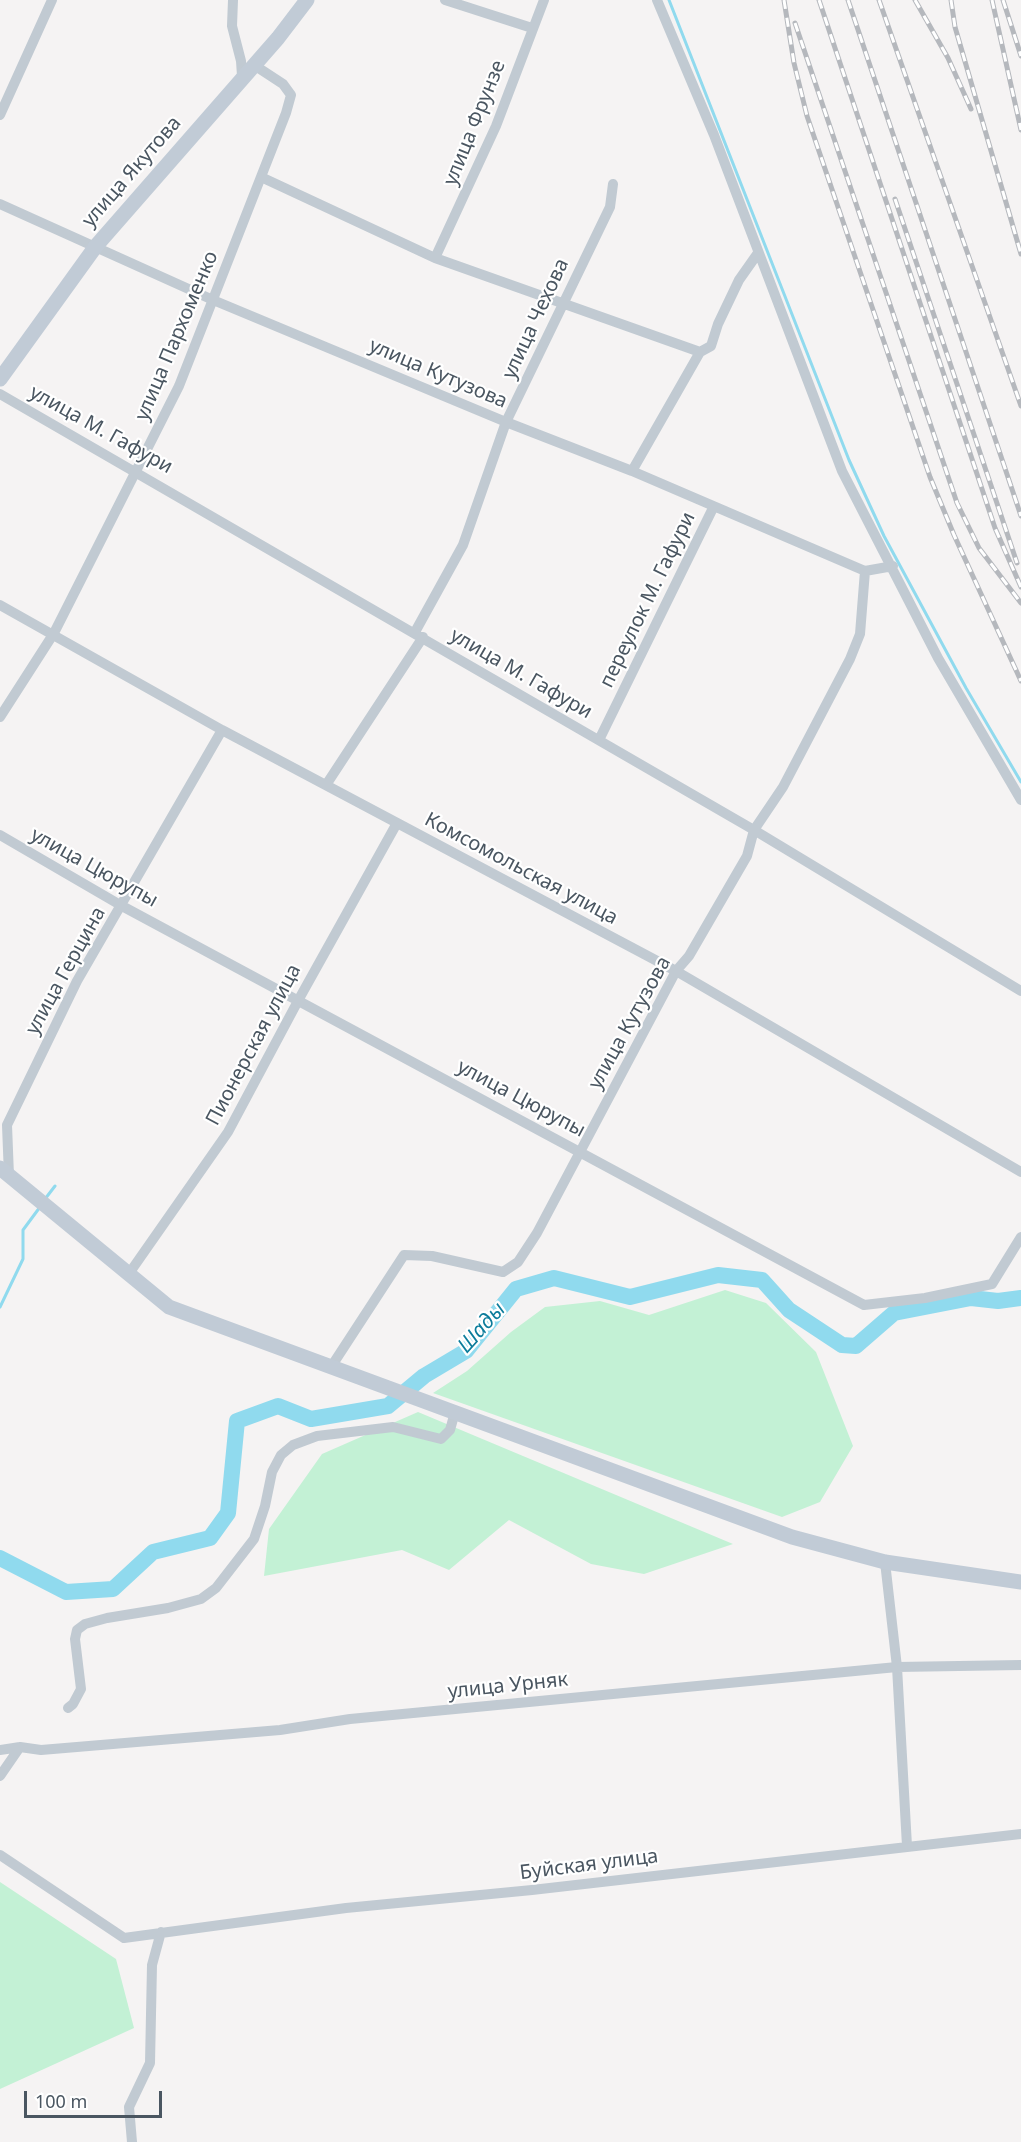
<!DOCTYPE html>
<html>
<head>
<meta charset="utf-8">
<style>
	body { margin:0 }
	#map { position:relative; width:1021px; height:2142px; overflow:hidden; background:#f5f3f3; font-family:"Noto Sans",sans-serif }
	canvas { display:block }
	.scale { position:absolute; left:24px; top:2091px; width:138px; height:27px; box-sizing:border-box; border:3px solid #4a5661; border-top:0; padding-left:8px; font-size:18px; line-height:21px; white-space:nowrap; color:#4a5661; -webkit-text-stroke:4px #fff; paint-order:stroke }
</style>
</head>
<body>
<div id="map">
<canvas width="1021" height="2142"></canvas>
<div class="scale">100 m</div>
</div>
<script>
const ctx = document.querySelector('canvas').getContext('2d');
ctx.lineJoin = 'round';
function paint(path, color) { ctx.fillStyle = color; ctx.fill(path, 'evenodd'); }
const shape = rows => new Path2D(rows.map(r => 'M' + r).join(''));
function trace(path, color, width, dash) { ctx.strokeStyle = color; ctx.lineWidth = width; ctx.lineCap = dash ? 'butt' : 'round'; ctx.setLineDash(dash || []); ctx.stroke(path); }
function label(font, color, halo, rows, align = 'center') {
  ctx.font = font + ' "Noto Sans",sans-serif'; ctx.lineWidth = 4.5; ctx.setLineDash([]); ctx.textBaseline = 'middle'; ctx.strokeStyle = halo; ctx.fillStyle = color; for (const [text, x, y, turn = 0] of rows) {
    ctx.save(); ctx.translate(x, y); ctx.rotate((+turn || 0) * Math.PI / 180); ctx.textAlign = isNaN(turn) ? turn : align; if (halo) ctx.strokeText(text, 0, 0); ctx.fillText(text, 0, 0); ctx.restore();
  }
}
const green = shape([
	[725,1290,766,1303,816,1352,853,1446,820,1502,782,1517,433,1393,467,1371,511,1332,545,1307,600,1301,649,1315],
	[418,1412,733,1544,644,1574,591,1564,509,1520,449,1570,402,1550,264,1576,269,1529,322,1454],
	[0,1882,116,1959,134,2028,0,2089]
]);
const stream = shape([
	[669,0,849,460,884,536,966,688,1021,782],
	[45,1199,55,1186],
	[0,1307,23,1259,23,1230,40,1207]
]);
const river = shape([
	[0,1558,66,1592,113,1589,153,1552,210,1538,228,1513,237,1421,278,1406,311,1419,388,1406,424,1376,466,1351,516,1289,554,1278,630,1297,718,1275,762,1280,789,1310,842,1345,856,1346,894,1313,971,1298,998,1301,1021,1298]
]);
const street = shape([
	[233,0,232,26,241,61,242,76],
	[445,0,532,28],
	[657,0,714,135,842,471,938,658,1021,800],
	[0,115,52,0],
	[261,177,435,258,700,352],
	[0,204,213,300,506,422,632,471,865,571,893,566],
	[435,258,496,126,544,0],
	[0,394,754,830,1021,991],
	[632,471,700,352,711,346,718,324,739,280,758,253],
	[0,605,222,730,676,971,1021,1172],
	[415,632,463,545,506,422,610,207,613,184],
	[0,717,54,633,179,386,286,113,291,95,283,84,254,65],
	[599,740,713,508],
	[326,785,423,637],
	[0,835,122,906,864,1305,925,1298,992,1284,1021,1237],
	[9,1176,7,1125,77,981,222,730],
	[128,1275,228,1132,299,999,397,823],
	[331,1367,404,1255,432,1256,503,1272,518,1262,537,1233,676,971,689,956,747,856,754,830,783,787,850,659,860,634,865,571],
	[885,1562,897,1667,907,1846],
	[68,1708,73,1704,81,1689,75,1639,77,1630,85,1624,107,1618,168,1608,201,1599,216,1588,254,1539,265,1506,272,1472,281,1455,293,1445,317,1436,393,1427,441,1439,450,1430,455,1412],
	[0,1750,20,1747,41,1750,280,1730,350,1719,897,1667,1021,1665],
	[0,1776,20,1747],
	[0,1855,124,1938,346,1908,532,1890,1021,1834],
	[132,2142,129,2107,150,2063,152,1965,161,1932]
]);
const secondary = shape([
	[0,379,96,246,278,38,307,0],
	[0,1168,169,1307,792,1537,885,1562,1021,1582]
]);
const rail = shape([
	[784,0,794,63,807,116,930,477,954,535,1021,681],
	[819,0,995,528,1021,587],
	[848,0,1021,516],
	[879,0,1021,406],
	[915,0,948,58,971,109],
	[951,0,955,27,1021,254],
	[992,0,1021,130],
	[1003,0,1021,56],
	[795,23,957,503,979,548,1021,603],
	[895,199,1017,563]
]);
const streetNames = [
	["улица Фрунзе",475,123,-68],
	["улица Якутова",132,172,-49],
	["улица Чехова",536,319,-65],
	["улица Пархоменко",177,336,-67],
	["улица Кутузова",438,374,23],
	["улица М. Гафури",101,430,29],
	["переулок М. Гафури",648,600,-64],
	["улица М. Гафури",521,674,30],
	["улица Цюрупы",94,868,29],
	["Комсомольская улица",521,869,28],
	["улица Герцина",66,971,-61],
	["улица Кутузова",630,1023,-61],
	["Пионерская улица",254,1045,-62],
	["улица Цюрупы",521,1099,28],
	["улица Урняк",508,1686,-6],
	["Буйская улица",589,1865,-7]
];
const waterNames = [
	["Шады",482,1328,-48]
];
paint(green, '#c3f1d5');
trace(stream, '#90daee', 3);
trace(river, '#90daee', 16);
trace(street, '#c1cad2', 10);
trace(secondary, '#c1cbd6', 15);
trace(rail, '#b5b8bd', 5);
trace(rail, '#fff', 3, [9]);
label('20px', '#4a5661', '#fff', streetNames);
label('italic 21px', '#0c7c9b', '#fff', waterNames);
</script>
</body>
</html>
